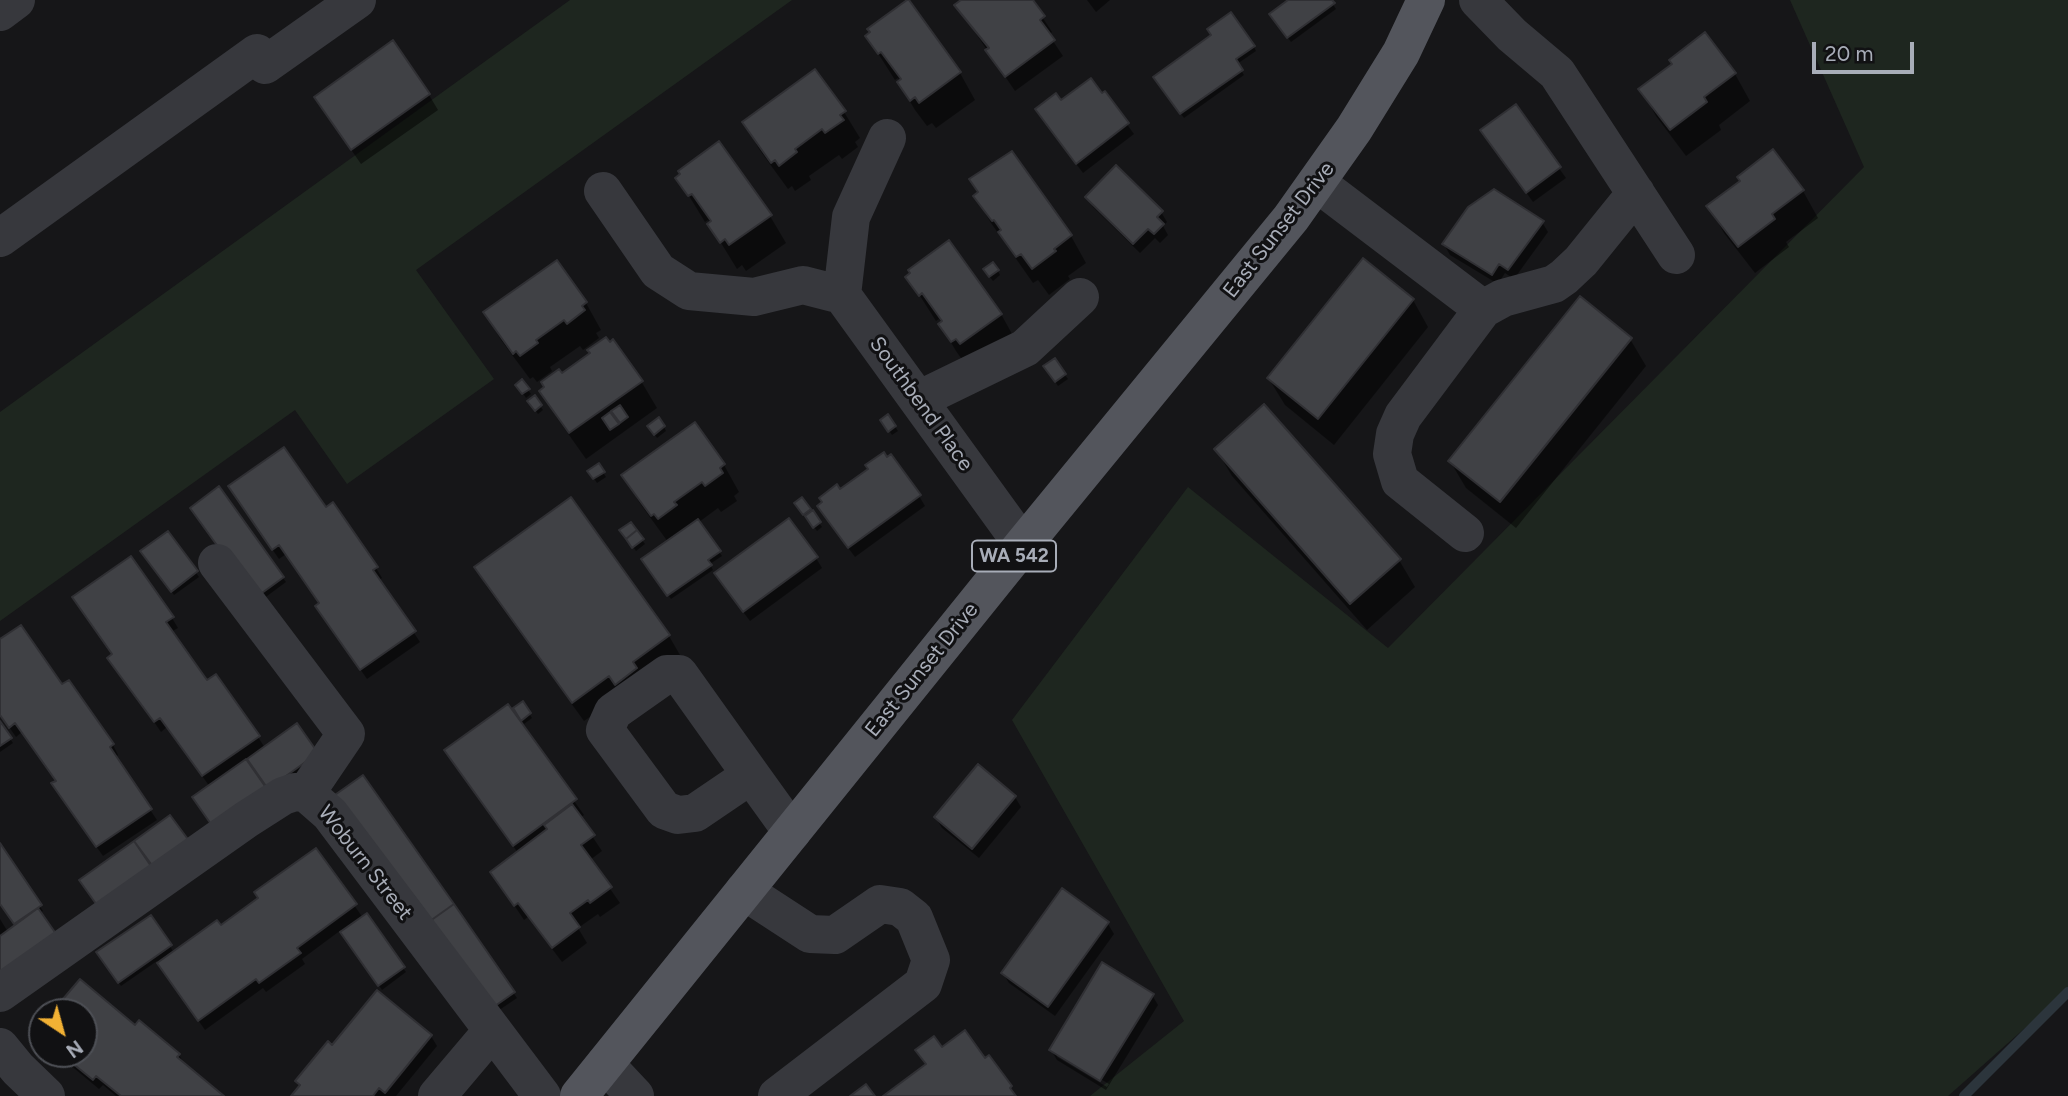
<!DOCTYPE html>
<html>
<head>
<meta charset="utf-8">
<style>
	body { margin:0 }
	#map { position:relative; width:2068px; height:1096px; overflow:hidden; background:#161618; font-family:Figtree,sans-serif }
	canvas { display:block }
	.north { position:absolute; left:28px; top:998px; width:70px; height:70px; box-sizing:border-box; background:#111113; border:2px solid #4d4f55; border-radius:50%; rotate:144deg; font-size:19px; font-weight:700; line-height:28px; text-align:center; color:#a8adb8 }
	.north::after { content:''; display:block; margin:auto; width:24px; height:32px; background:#f2b134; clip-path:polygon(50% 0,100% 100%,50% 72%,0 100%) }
	.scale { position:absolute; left:1812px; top:42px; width:102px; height:32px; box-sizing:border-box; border:4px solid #a8adb8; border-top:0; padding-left:9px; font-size:21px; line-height:24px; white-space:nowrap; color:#a8adb8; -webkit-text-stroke:5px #111113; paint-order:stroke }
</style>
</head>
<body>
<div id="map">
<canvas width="2068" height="1096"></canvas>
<div class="north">N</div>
<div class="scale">20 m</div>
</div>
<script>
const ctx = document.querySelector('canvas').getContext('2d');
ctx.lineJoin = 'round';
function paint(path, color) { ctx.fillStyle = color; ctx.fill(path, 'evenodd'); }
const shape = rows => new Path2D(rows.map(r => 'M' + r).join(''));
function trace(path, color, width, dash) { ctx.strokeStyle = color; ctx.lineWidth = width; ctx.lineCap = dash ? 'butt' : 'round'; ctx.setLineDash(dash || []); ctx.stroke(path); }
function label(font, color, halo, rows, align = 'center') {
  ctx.font = font + ' Figtree,sans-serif'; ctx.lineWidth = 6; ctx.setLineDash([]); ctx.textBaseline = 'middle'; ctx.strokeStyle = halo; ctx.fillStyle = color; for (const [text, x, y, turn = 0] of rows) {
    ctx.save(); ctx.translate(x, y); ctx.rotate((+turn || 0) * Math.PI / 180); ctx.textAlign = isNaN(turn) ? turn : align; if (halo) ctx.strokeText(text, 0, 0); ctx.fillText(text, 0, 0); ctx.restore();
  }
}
const green = shape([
	[570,0,792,0,416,270,494,379,347,484,295,410,0,621,0,412],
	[1790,0,2068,0,2068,990,1948,1096,1090,1096,1184,1021,1012,720,1188,487,1388,648,1864,167]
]);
const shadow = shape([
	[964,0,1031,0,1052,32,1049,35,1063,56,1015,91,957,6],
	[1087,0,1110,0,1096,12],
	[1291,0,1330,0,1336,9,1291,42,1274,19],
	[908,1,960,73,975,100,936,128,932,123,927,126,915,110,899,83,901,82,898,78,895,80,867,36],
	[1705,35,1735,74,1750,101,1719,125,1721,130,1686,156,1656,116,1641,89,1674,64],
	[1254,47,1256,51,1237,64,1244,75,1184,118,1158,82],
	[1104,93,1134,134,1083,173,1043,120,1061,103],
	[429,95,438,110,361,164,325,112],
	[1515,107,1566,178,1533,202,1482,131],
	[844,112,860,138,855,142,858,147,842,159,839,155,809,176,811,180,795,191,792,186,788,189,759,149,744,122],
	[1773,152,1803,191,1818,218,1786,242,1789,247,1755,273,1724,233,1709,206,1742,182],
	[1012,154,1071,236,1086,263,1068,276,1070,279,1049,295,1038,280,1033,283,991,223,975,196],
	[678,178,770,216,786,243,746,271,742,265,737,269,710,225,711,224,708,220,705,222],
	[1087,197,1161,212,1167,222,1163,226,1168,235,1160,243,1155,238,1140,253,1093,207],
	[1542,222,1548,232,1514,279,1505,273,1498,284,1450,255,1444,244],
	[998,271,1000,275,993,281,987,274],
	[908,277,1001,314,1016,341,968,368,956,351,940,324,942,323,939,319,936,321],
	[1413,300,1428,327,1334,445,1285,405,1269,379],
	[586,303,601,330,596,333,599,338,583,350,580,346,550,367,552,371,537,382,533,377,530,379,501,340,485,313],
	[1630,339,1646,366,1516,528,1466,488,1450,461],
	[1054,360,1068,379,1058,386,1048,371],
	[641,381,657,408,586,459,557,418,541,391],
	[520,389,528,390,531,394,526,398],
	[532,406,540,406,543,410,538,414],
	[1264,407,1399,560,1415,587,1367,630,1232,476,1216,449],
	[888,416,898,431,892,435,882,420],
	[695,425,724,465,739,492,734,496,737,501,721,512,718,508,699,522,722,556,710,564,713,570,671,599,646,564,668,542,639,502,624,475],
	[664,427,666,431,657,438,652,431],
	[598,465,606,477,597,483,589,471],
	[218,489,286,582,259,602],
	[840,491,919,496,925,506,855,557,825,517],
	[236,497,325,509,376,568,382,578,379,580,420,642,367,679,323,616,321,605,286,554,279,559],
	[802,500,822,527,817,531,799,508],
	[168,533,199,577,174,595,145,556],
	[624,535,642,540,645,544,636,551],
	[816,558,822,568,750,621,722,584],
	[476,567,669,636,680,655,584,721,487,587],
	[172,618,178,628,171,632,207,682,258,737,265,748,319,759,217,831,210,787,167,727,161,732,110,658],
	[0,641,61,687,68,682,113,745,118,755,115,758,157,820,103,856,59,794,57,782,22,732,16,737,0,714],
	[523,704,532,718,524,724,515,709],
	[507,706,584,815,580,818,602,851,590,860,620,903,600,917,598,914,578,928,587,943,562,962,528,917,524,920,492,872,518,853,446,751],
	[0,724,13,743,0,752],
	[978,767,1015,797,1021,807,979,858,942,828,936,818],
	[362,778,517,998,489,1017],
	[0,847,43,911,40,913,0,986,0,919,8,932,17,926,0,901],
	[316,850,363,918,406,972,382,990,341,930,302,959,305,964,266,992,263,988,205,1030,157,961,121,986,101,957,170,946,174,953,221,927,260,898],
	[1108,924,1114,934,1055,1016,1009,983,1003,973],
	[80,981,135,1027,140,1022,179,1055,185,1065,221,1096,116,1096,103,1085,99,1089,57,1054,84,1054,84,1012,54,1012],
	[1152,995,1158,1005,1106,1090,1057,1060,1051,1050],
	[1057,1053,1109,1084,1107,1087,1057,1057],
	[431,1036,437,1046,396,1096,293,1096,301,1087,297,1081,333,1047]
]);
const stream = shape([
	[1964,1096,2068,992]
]);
const building = shape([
	[907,0,909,0,961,72,919,103,915,97,910,101,897,82,901,79,881,52,878,54,865,36,870,32,867,29,907,0],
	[961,0,1033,0,1045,16,1040,20,1055,40,1005,77,985,50,989,48,954,5,961,0],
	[1288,0,1332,0,1335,3,1287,38,1269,14,1288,0],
	[1231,12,1255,46,1236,59,1243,70,1180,114,1153,77,1211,35,1207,29,1231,12],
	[1705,32,1736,73,1704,97,1707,102,1670,130,1638,89,1672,64,1669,60,1705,32],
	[393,40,430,94,351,150,314,97,393,40],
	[815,69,846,111,840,115,844,120,825,133,822,129,795,149,797,152,779,166,775,160,771,163,742,122,815,69],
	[1091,78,1102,93,1105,91,1129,123,1076,164,1035,109,1056,93,1061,100,1091,78],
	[1516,104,1561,167,1526,193,1480,130,1516,104],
	[719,141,772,215,729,245,725,239,720,243,707,224,711,221,692,194,688,196,675,178,680,174,678,171,719,141],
	[1773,149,1804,190,1772,214,1775,219,1738,247,1706,206,1740,181,1737,177,1773,149],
	[1012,151,1072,235,1054,249,1056,251,1032,269,1021,254,1016,257,998,232,1001,230,994,220,992,221,973,196,978,192,969,179,1012,151],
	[1116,165,1163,211,1157,217,1164,224,1154,234,1148,229,1133,244,1085,197,1116,165],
	[1494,189,1544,221,1508,270,1499,264,1492,275,1442,244,1468,207,1494,189],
	[949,240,1002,314,960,344,956,339,951,342,938,324,942,321,922,293,919,296,905,277,910,273,908,270,949,240],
	[1363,258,1414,299,1318,419,1267,378,1363,258],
	[557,260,587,302,582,306,585,310,567,324,564,320,536,340,538,343,520,356,516,351,513,354,483,312,557,260],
	[993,262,999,270,989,277,983,269,993,262],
	[1580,296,1632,338,1500,502,1448,461,1580,296],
	[606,337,610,342,613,339,643,381,569,433,539,391,544,387,541,382,559,369,562,373,590,353,587,350,606,337],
	[1055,358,1066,374,1055,382,1043,366,1055,358],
	[522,379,530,389,522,394,515,385,522,379],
	[535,395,542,405,535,411,527,401,535,395],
	[1264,404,1401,559,1350,604,1214,449,1264,404],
	[620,405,628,417,620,423,611,411,620,405],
	[610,412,619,424,610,430,602,418,610,412],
	[888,414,896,426,888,432,880,420,888,414],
	[659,417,665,426,654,435,647,426,659,417],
	[695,422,725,464,720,468,723,473,705,486,702,482,674,502,677,505,658,519,654,514,651,516,621,475,695,422],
	[284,447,326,507,333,502,378,567,373,570,416,631,360,670,315,606,319,603,279,545,272,550,228,486,284,447],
	[884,452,887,457,891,454,921,495,848,548,817,506,822,502,819,498,837,484,840,489,868,469,865,465,884,452],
	[599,463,605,472,593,479,587,471,599,463],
	[219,486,284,577,255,598,190,508,219,486],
	[571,497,670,635,633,662,637,668,615,685,609,676,572,703,474,567,571,497],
	[802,497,811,509,803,515,794,503,802,497],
	[813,510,821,522,813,528,805,516,813,510],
	[789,518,818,557,743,612,714,573,789,518],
	[698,519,721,551,708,560,712,565,667,596,641,559,698,519],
	[631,522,637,530,626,539,619,530,631,522],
	[637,530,644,539,632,548,626,539,637,530],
	[168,531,198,571,171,592,140,551,168,531],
	[131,556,174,617,166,622,207,680,216,674,260,736,202,776,160,718,154,722,107,658,112,654,72,597,131,556],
	[21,625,62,684,69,680,114,744,110,747,152,809,96,847,51,783,56,781,15,723,9,728,0,715,0,639,21,625],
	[523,701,531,713,521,721,513,708,523,701],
	[508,704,577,799,513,846,444,750,508,704],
	[0,721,12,738,0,746,0,721],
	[297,723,318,753,268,789,247,759,297,723],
	[246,759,267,789,213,827,192,797,246,759],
	[978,764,1016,796,972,849,934,817,978,764],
	[363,775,454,904,423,926,332,797,363,775],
	[572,804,595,835,581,845,612,887,590,903,588,900,570,913,580,927,552,948,518,903,514,906,490,872,547,829,544,825,572,804],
	[170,815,190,842,154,868,134,841,170,815],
	[134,841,153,869,99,908,79,880,134,841],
	[0,843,42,905,14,924,0,904,0,843],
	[316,848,357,904,297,948,301,953,259,983,256,979,198,1021,157,963,217,920,221,925,258,898,254,892,316,848],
	[1062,888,1109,922,1048,1007,1001,973,1062,888],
	[454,904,515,992,485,1013,423,926,454,904],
	[38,908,59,938,0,980,0,936,38,908],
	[367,913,405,967,378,986,340,932,367,913],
	[151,915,172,945,118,983,96,952,151,915],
	[1102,962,1154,994,1100,1081,1049,1050,1102,962],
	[80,979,135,1025,139,1020,180,1054,177,1057,224,1096,121,1096,96,1076,93,1080,61,1054,84,1054,84,1012,52,1012,80,979],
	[377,990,432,1035,385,1093,379,1088,373,1096,291,1096,300,1085,295,1081,328,1041,332,1045,377,990],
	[42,1024,42,1038,35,1032,42,1024],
	[965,1030,985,1058,989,1055,1012,1086,1010,1088,1016,1096,883,1096,926,1064,915,1050,934,1036,942,1047,965,1030],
	[866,1084,875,1096,850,1096,866,1084]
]);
const minor = shape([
	[1478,0,1512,35,1557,73,1676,255],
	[0,12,16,0],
	[265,65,357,0],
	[1317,183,1483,309],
	[603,191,658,271,689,291,754,297,803,285,842,295,1023,545],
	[0,238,257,53],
	[842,295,851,217,887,138],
	[918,400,1025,348,1080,297],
	[1465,533,1400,481,1392,454,1395,434,1403,416,1483,309,1503,298,1554,284,1564,277,1581,261,1636,193],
	[217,563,346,734,306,793],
	[751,775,695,813,678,815,664,810,605,730,613,712,667,674,679,674,751,775,792,832],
	[744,891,810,934,835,935,880,904,900,907,914,918,931,960,923,984,777,1096],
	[0,993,247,819,283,796,295,792,306,793,330,814,542,1096],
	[0,1047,18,1069,46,1096],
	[605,1064,635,1096],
	[437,1096,492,1031]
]);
const major = shape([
	[579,1096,1023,545,1291,218,1354,129,1401,53,1426,0]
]);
const shields = [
	[1014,556,84]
];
const shieldNames = [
	["WA 542",1014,556]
];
const streetNames = [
	["East Sunset Drive",1279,230,-52],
	["Southbend Place",921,404,54],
	["East Sunset Drive",922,670,-51],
	["Woburn Street",365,863,52]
];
paint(green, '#1e261f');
paint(shadow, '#0007');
trace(stream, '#2c353c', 10);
paint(building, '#404145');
trace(building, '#303034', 2);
trace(minor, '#37383d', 38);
trace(major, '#53555c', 38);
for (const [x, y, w] of shields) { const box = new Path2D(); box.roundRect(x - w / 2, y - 15.5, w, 31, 5); ctx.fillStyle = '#111113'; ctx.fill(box); trace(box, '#a8adb8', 2); }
label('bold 19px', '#a8adb8', null, shieldNames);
label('21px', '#a8adb8', '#111113', streetNames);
</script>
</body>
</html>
